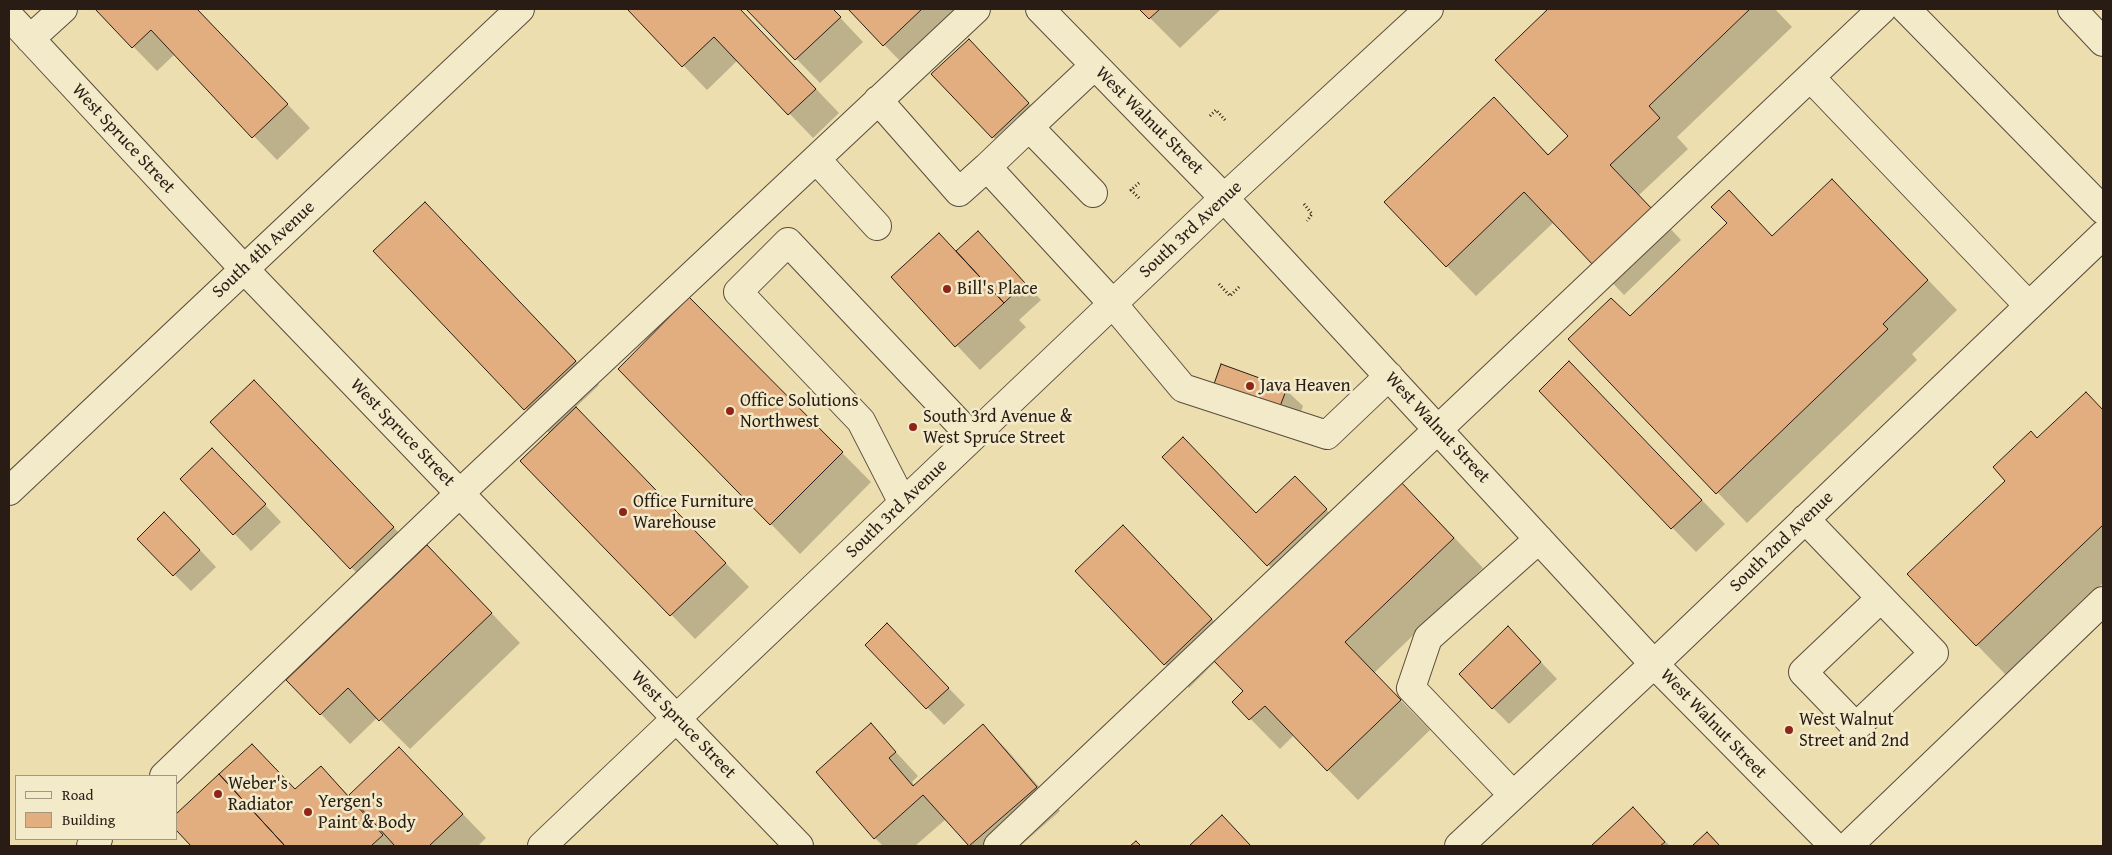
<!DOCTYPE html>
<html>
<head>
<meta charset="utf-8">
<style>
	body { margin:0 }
	#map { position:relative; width:2112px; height:855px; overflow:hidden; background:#ecdeae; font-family:"Gentium Book Plus",serif }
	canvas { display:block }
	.frame { position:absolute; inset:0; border:10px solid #291c15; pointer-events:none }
	.legend { position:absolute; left:15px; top:775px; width:162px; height:65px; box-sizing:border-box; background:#f3eaca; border:1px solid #a29882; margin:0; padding:6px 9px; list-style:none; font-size:15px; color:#291c15 }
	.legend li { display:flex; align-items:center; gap:10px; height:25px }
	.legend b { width:25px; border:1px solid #a29882 }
</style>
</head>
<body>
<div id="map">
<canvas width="2112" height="855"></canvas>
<div class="frame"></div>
<ul class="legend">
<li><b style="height:6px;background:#f3eaca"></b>Road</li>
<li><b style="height:14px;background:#e2ae80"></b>Building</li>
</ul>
</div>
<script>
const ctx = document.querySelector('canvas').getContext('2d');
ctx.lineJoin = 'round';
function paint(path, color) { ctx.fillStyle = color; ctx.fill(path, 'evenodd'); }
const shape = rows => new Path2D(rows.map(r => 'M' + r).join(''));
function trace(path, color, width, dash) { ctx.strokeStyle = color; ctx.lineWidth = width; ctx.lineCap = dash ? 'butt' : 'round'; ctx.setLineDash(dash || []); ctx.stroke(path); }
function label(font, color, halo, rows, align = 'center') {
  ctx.font = font + ' "Gentium Book Plus",serif'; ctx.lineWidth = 5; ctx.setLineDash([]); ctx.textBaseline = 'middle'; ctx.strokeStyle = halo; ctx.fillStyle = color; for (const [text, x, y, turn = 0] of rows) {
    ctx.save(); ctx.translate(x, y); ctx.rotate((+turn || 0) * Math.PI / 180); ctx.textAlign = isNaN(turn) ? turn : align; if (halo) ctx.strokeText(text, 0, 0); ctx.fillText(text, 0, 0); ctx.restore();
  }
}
const shadow = shape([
	[97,9,197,9,310,128,277,160,175,54,157,71],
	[631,9,740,9,839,113,813,138,738,60,707,90,630,10],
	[748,9,832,9,863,42,820,83],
	[849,9,957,9,908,69],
	[1141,9,1221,9,1180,48],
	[1550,9,1775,9,1792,27,1677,137,1688,149,1639,195,1681,240,1624,295,1554,222,1476,296,1447,266,1494,99,1549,155,1569,136,1497,60],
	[985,57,1045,120,1009,153,993,137],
	[1729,192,1773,237,1861,210,1957,310,1912,354,1917,360,1747,523,1570,339,1630,318,1729,223],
	[425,203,599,385,575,408,749,587,695,639,522,461,550,434,375,251],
	[978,233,1041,300,1019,320,1026,327,980,370,893,277,956,252],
	[689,299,871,482,800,554,771,524],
	[1222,366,1286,390,1303,406,1296,425],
	[1593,387,1725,524,1696,552,1540,392],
	[2086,394,2103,411,2103,583,2006,675,1977,645,2007,481,2038,439],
	[278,405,417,552,375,592,212,422],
	[1164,457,1257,514,1318,501,1349,533,1431,513,1483,568,1374,673,1430,730,1358,800,1294,735,1280,749,1234,702,1245,691,1216,661,1189,688,1165,664,1146,550,1235,643,1292,589],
	[229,466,281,522,251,551,182,479],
	[181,530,216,567,191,591,139,539],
	[457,577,520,643,410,749,378,717,350,744,288,680],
	[904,642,965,705,944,725,867,645],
	[1525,645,1557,679,1509,724,1493,708],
	[871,725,918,776,912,782,915,786,983,726,1007,750,1060,811,1020,846,969,846,946,819,915,846,883,846,875,838],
	[252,745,296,790,321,767,349,796,399,748,486,838,478,846,193,846,176,828],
	[1633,808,1670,846,1593,846],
	[1222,817,1251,846,1191,846]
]);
const building = shape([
	[95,9,197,9,288,104,252,138,151,30,132,48,95,9],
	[629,9,740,9,816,89,788,115,714,37,682,67,628,10,629,9],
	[746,9,833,9,841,17,795,60,746,9],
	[848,9,922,9,883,46,848,9],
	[1139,9,1160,9,1149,19,1139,9],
	[1548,9,1750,9,1649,106,1660,118,1610,165,1653,210,1594,266,1524,192,1446,267,1384,202,1494,97,1548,155,1568,136,1495,60,1548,9],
	[969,39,1029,103,992,138,931,74,969,39],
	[1832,179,1928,280,1883,324,1888,329,1716,494,1568,339,1611,298,1630,316,1727,223,1711,207,1729,190,1772,236,1832,179],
	[425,202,576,361,524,410,373,251,425,202],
	[978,231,1025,283,1004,303,956,251,978,231],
	[939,233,1004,303,955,347,891,277,939,233],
	[689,297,843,452,770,525,618,369,689,297],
	[1569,361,1702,500,1671,529,1539,391,1569,361],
	[1221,364,1287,388,1279,409,1214,384,1221,364],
	[254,380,394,527,350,569,210,422,254,380],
	[2086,392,2103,410,2103,525,1976,646,1907,574,2005,481,1993,467,2031,431,2037,438,2086,392],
	[576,407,726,563,670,616,520,461,576,407],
	[1183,437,1256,513,1295,476,1327,509,1267,566,1162,457,1183,437],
	[212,448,266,504,233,535,180,479,212,448],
	[1401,482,1454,538,1345,642,1401,700,1327,771,1265,706,1249,720,1232,702,1243,691,1214,661,1401,482],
	[164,512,200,550,173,576,137,539,164,512],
	[1123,525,1212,619,1164,665,1075,571,1123,525],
	[427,545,492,613,379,721,348,688,320,715,286,680,427,545],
	[887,623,949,688,926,709,865,645,887,623],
	[1508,626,1541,662,1492,709,1459,674,1508,626],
	[871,723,896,752,889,758,913,786,983,724,1037,787,969,846,923,795,874,839,816,772,871,723],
	[252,744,295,789,321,766,383,835,371,846,285,846,219,774,252,744],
	[399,747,463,814,429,846,395,846,349,795,399,747],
	[219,774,285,846,191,846,176,830,176,814,219,774],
	[1633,807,1665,842,1660,846,1591,846,1633,807],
	[1222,815,1251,846,1189,846,1222,815],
	[1707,832,1720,846,1692,846,1707,832],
	[1136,841,1141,846,1130,846,1136,841]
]);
const path = shape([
	[1210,116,1216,110,1225,120],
	[1139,183,1131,190,1139,198],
	[1304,204,1312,214,1307,221],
	[1219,284,1230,296,1239,287]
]);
const minor = shape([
	[1040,9,1224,198,1654,664,1834,846],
	[1906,9,2103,210],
	[2072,9,2103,42],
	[9,16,244,269,799,846],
	[30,39,63,9],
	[1810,77,2029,306],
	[878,100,959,192,987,167,1113,304,1183,388,1327,435,1389,376],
	[1029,127,1094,66],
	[816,159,877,226],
	[987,167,1029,127,1093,193],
	[9,491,520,9],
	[903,503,861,421,738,292,788,242,972,437],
	[1805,519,1881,598,1934,653,1856,727,1803,672,1881,598],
	[164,776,460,493,976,9],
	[1513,795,1411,688,1428,638,1539,539],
	[91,846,98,839],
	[542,846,1224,198,1429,9],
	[998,846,1882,9],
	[1459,846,1654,664,2103,235],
	[1848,846,2103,601]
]);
const markers = [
	[947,289,5,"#8f2418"],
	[1250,386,5,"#8f2418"],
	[730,411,5,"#8f2418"],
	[913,427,5,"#8f2418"],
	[623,512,5,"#8f2418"],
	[1789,730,5,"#8f2418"],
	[218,794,5,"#8f2418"],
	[308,812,5,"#8f2418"]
];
const streetNames = [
	["West Walnut Street",1149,121,45],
	["West Spruce Street",123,139,47],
	["South 3rd Avenue",1191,230,-43],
	["South 4th Avenue",264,250,-43],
	["West Walnut Street",1437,428,47],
	["West Spruce Street",402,433,46],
	["South 3rd Avenue",897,509,-44],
	["South 2nd Avenue",1782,542,-44],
	["West Walnut Street",1713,724,46],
	["West Spruce Street",683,725,46]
];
const poiNames = [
	["Bill's Place",957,289],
	["Java Heaven",1260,386],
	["Office Solutions",740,401],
	["Northwest",740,422],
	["South 3rd Avenue &",923,417],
	["West Spruce Street",923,438],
	["Office Furniture",633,502],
	["Warehouse",633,523],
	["West Walnut",1799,720],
	["Street and 2nd",1799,741],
	["Weber's",228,784],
	["Radiator",228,805],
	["Yergen's",318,802],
	["Paint & Body",318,823]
];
paint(shadow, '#0003');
paint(building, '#e2ae80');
trace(building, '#291c15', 1);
trace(minor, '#5a4c3b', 30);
trace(path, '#291c15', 3, [1, 2.5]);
trace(minor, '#f3eaca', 28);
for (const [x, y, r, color] of markers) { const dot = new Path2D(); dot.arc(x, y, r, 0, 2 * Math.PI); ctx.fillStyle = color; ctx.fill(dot); trace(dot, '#f3eaca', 2); }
label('18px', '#291c15', '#f3eaca', streetNames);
label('18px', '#291c15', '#f3eaca', poiNames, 'left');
</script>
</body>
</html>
